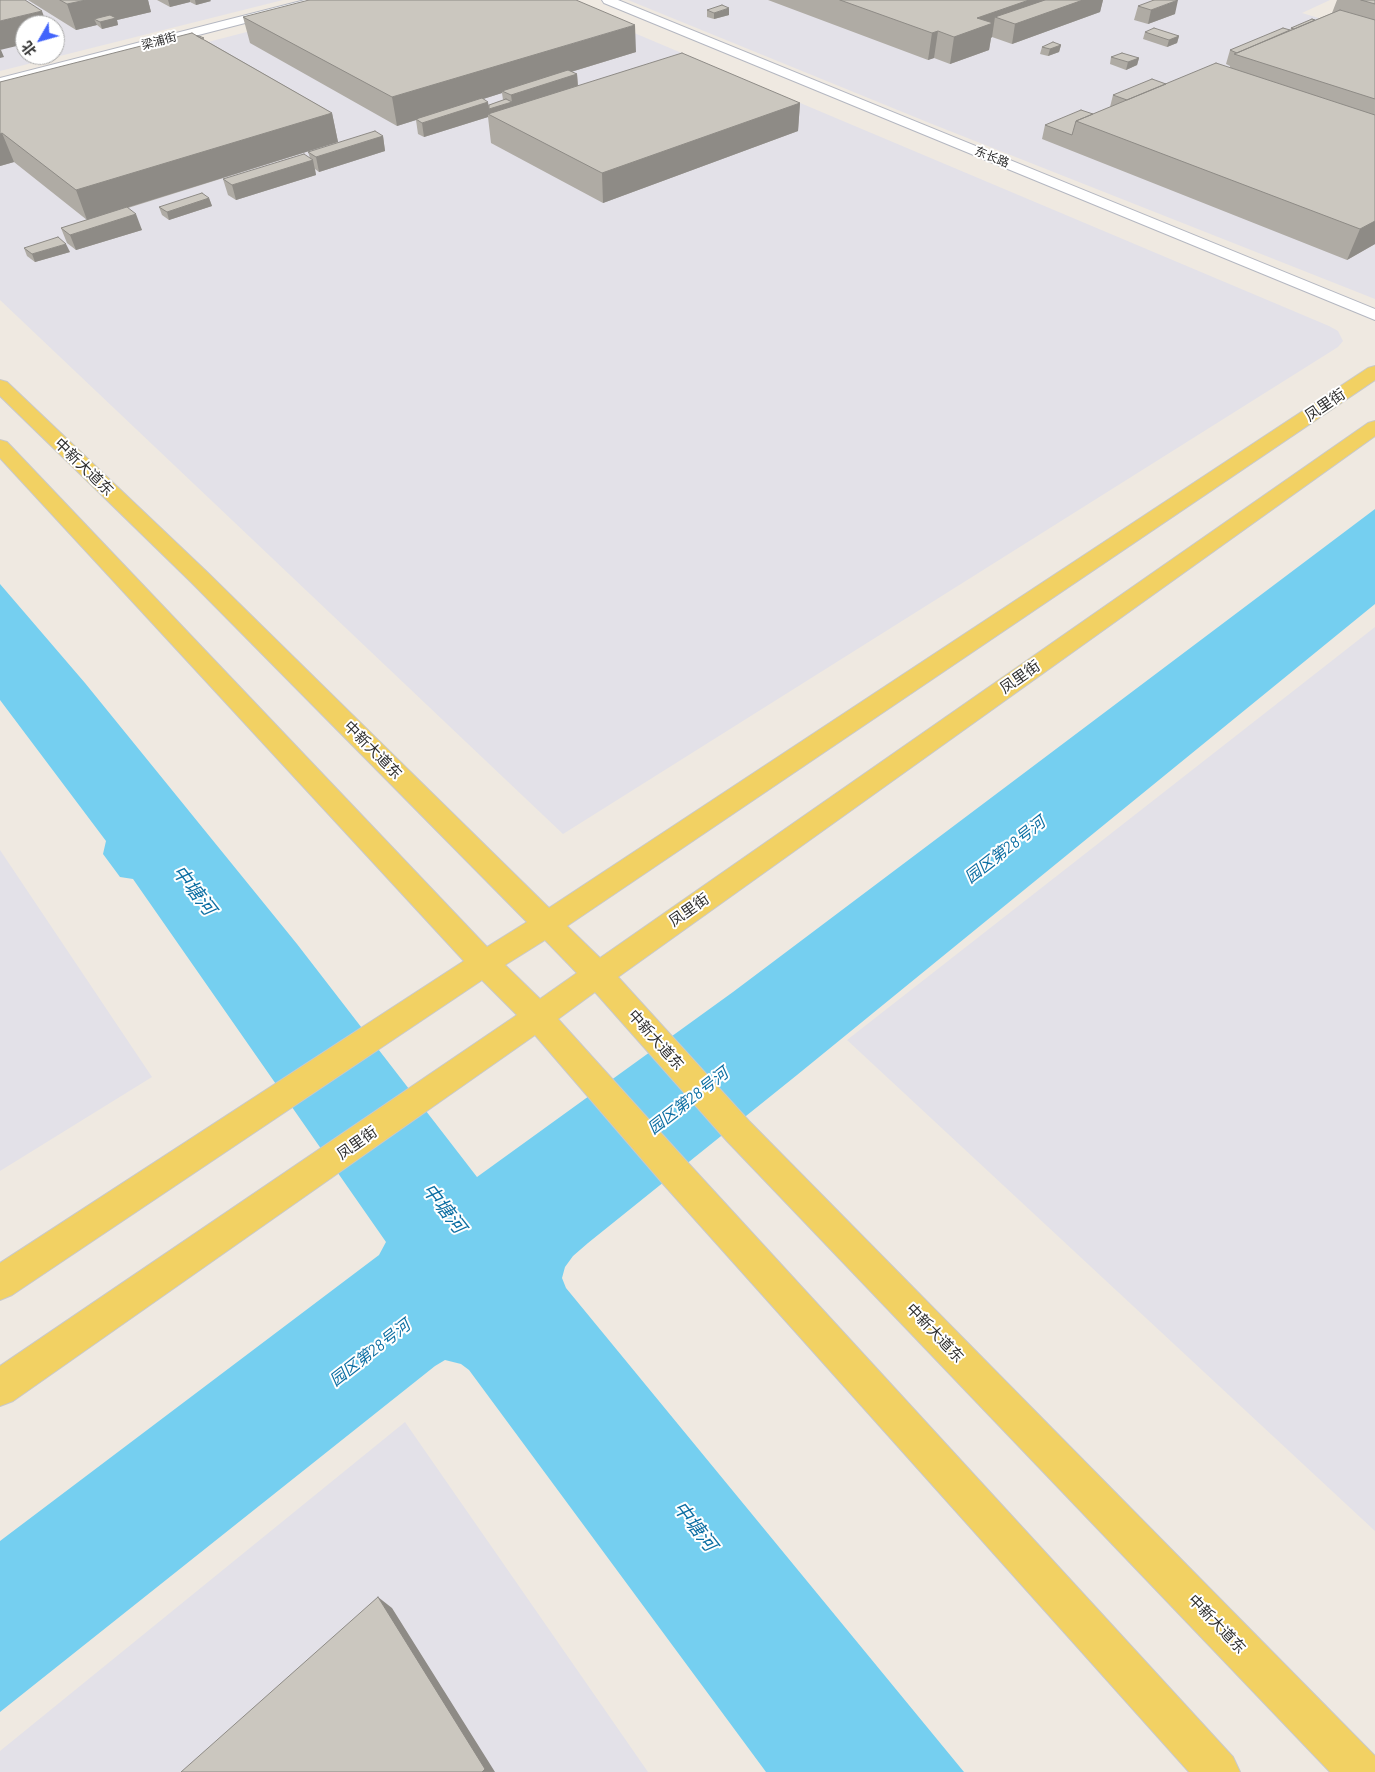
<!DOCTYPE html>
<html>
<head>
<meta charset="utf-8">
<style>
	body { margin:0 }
	#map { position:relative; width:1375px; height:1772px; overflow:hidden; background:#efe9e1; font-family:Barlow,"Noto Sans SC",sans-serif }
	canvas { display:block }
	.north { position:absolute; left:15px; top:15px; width:50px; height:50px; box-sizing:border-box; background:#fff; border:1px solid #ababab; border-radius:50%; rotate:232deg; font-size:14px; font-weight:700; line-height:20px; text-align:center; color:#2e2e2e }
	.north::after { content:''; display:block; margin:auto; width:18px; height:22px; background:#4264fb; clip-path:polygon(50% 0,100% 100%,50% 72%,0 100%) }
</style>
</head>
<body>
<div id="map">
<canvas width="1375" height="1772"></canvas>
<div class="north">北</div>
</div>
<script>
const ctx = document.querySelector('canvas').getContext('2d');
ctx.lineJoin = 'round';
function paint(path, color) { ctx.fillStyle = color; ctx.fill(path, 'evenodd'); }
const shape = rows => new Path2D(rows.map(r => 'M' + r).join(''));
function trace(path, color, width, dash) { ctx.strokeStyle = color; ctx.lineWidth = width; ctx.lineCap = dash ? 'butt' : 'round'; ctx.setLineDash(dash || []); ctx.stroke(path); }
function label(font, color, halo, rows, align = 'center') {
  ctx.font = font + ' Barlow,"Noto Sans SC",sans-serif'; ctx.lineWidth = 4; ctx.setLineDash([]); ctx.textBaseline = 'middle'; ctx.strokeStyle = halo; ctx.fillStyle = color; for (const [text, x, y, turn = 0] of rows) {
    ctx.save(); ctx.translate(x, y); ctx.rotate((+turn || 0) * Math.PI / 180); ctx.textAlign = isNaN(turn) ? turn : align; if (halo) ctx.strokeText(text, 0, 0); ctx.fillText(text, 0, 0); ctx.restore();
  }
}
const industrial = shape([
	[0,0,283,0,0,71],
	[25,25,55,25,55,55,25,55],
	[370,0,556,0,1329,326,1338,331,1343,341,1338,347,563,834,0,300,0,96],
	[628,0,1330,0,1302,13,1375,35,1375,299,932,124],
	[1375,627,1375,1531,847,1040],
	[0,850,152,1077,0,1171],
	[405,1422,648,1772,0,1772,0,1751]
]);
const water = shape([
	[1375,509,1375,604,797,1075,588,1243,573,1256,565,1267,562,1278,566,1288,964,1772,766,1772,469,1370,461,1364,445,1360,435,1366,0,1712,0,1541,379,1255,386,1242,133,879,120,877,103,854,106,841,0,700,0,584,85,683,297,944,477,1177,733,992]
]);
const minor = shape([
	[305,0,325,0,323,3,0,86,0,78,305,0],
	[602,0,618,0,1375,309,1375,320,604,3,602,0]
]);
const major = shape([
	[1375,366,1375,380,567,926,600,958,1368,423,1375,421,1375,436,618,977,749,1121,1375,1756,1375,1772,1330,1772,727,1141,595,992,558,1019,689,1164,1233,1757,1240,1772,1189,1772,665,1186,535,1035,13,1401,0,1406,0,1366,517,1015,482,980,12,1295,0,1300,0,1263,464,961,0,458,0,440,7,442,487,947,527,922,191,582,0,396,0,380,7,382,207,572,549,908,1368,368,1375,366],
	[545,940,577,973,540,999,505,965,545,940]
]);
const wall = shape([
	[28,0,148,0,151,12,117,20,118,25,102,29,97,25,76,30],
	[157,0,210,0,211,1,196,5,190,2,170,7],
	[768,0,1103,0,1100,12,1012,44,992,37,991,38,989,50,950,64,934,58,928,60],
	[1337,0,1375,0,1375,244,1347,260,1042,139,1045,125,1093,114,1110,107,1113,95,1166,84,1230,67,1230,66,1226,64,1230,50,1290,30,1291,28,1315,20,1332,13],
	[1138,6,1175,14,1148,24,1134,20],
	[707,10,729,15,714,19,707,17],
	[243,17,636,52,571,72,577,74,578,86,800,103,798,131,603,203,491,143,488,117,424,137,418,134,416,120,397,126,250,43],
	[502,93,503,100,489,105,483,99],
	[1145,32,1179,36,1177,43,1167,47,1143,39],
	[205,40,332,113,338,142,128,208,142,230,76,250,67,243,61,228,87,220,14,162,0,166,0,82],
	[1061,45,1059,52,1048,56,1040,54,1042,47],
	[1111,57,1139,58,1137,65,1126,70,1110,64],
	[383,136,385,151,319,172,315,169,316,175,236,200,228,195,223,179,310,158,308,152],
	[209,198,212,206,169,220,162,215,159,207],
	[24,248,70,252,35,262,27,256]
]);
const shadedWall = shape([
	[86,0,148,0,151,12,117,20,118,25,102,29,100,22,94,19,97,25,76,30,67,4],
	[168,0,190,0,190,2,170,7],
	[195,0,210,0,211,1,196,5],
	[1029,0,1103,0,1100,12,1012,44,1015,24,995,17,992,37,991,38,989,50,950,64,954,37,977,18],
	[1178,0,1175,14,1148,24,1151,10],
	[729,8,729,15,714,19,714,13],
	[42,11,47,25,25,25,25,44,0,50,0,21],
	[635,25,636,52,505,92,502,91,502,93,417,120,416,119,416,120,397,126,392,97],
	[938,31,934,58,928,60,932,33],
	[1179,36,1177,43,1167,47,1169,40],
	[1061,45,1059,52,1048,56,1050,49],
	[0,50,1,50,4,57,0,58],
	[1139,58,1137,65,1126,70,1128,62],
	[577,74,578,88,490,115,489,109,512,102,511,95],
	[488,102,490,115,488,114,488,117,424,137,422,123],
	[800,103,798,131,603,203,602,173],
	[332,113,338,142,87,220,76,190],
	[2,133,14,162,0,166,0,134],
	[383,136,385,151,319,172,316,157],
	[313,160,316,175,236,200,232,185],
	[209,198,212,206,169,220,167,212],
	[136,214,142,230,76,250,70,235],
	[1375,221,1375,244,1347,260,1360,229],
	[66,244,70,252,35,262,32,254],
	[378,1597,392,1608,495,1772,482,1772]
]);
const building = shape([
	[0,0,25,0,42,11,0,21,0,0],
	[60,0,86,0,67,4,60,0],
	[309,0,576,0,635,25,392,97,243,17,309,0],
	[840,0,1029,0,977,18,993,23,954,37,938,31,932,33,840,0],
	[1045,0,1083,0,1015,24,995,17,1045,0],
	[1154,0,1178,0,1151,10,1138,6,1154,0],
	[1361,0,1375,0,1375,4,1361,0],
	[722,5,729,8,714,13,707,10,722,5],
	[1340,10,1375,20,1375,99,1234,54,1340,10],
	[110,15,116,18,100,22,94,19,110,15],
	[1312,19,1315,20,1294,29,1291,28,1312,19],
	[1154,28,1179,36,1169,40,1145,32,1154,28],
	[1283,28,1290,30,1237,53,1230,50,1283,28],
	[192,33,332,113,76,190,2,133,0,134,0,82,192,33],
	[197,36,199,36,204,38,202,39,197,36],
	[1053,42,1061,45,1050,49,1042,47,1053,42],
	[682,53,800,103,602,173,488,114,682,53],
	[1122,53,1139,58,1128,62,1111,57,1122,53],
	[1216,63,1375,115,1375,221,1360,229,1076,121,1216,63],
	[568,70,577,74,511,95,502,91,568,70],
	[1152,79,1166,84,1127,100,1113,95,1152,79],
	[482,98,488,102,422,123,416,119,482,98],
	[506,99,512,102,489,109,489,105,506,99],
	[1081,110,1093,114,1076,121,1072,135,1045,125,1081,110],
	[375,131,383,136,316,157,308,152,375,131],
	[304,154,313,160,232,185,223,179,304,154],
	[202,193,209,198,167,212,159,207,202,193],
	[127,207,136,214,70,235,61,228,127,207],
	[58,237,66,244,32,254,24,248,58,237],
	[378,1597,485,1769,482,1772,181,1772,378,1597]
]);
const farStreetnames = [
	["梁浦街",159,41,-15],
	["东长路",992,157,22]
];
const streetNames = [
	["凤里街",1325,405,-34],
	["中新大道东",84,467,44],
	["凤里街",1020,677,-35],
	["中新大道东",373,750,45],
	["凤里街",689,910,-35],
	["中新大道东",656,1040,48],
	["凤里街",357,1143,-35],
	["中新大道东",935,1333,46],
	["中新大道东",1217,1624,46]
];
const waterNames = [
	["园区第28号河",1005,850,-38],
	["园区第28号河",688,1101,-38],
	["园区第28号河",370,1353,-38]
];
const nearWaternames = [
	["中塘河",194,890,52],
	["中塘河",444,1208,52],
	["中塘河",695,1526,52]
];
paint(industrial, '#e3e1e8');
paint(water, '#75cff0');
trace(minor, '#b4b7c1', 2);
trace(major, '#c9c9c9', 2);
paint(minor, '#fff');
paint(major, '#f2d163');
paint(wall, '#afaba4');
paint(shadedWall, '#8e8b86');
paint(building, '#cbc7bf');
trace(building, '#8e8b86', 1);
label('12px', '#2e2e2e', '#fff', farStreetnames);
label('15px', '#2e2e2e', '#fff', streetNames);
label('italic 16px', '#0d6fa3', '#fff', waterNames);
label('italic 19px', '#0d6fa3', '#fff', nearWaternames);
</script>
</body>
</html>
